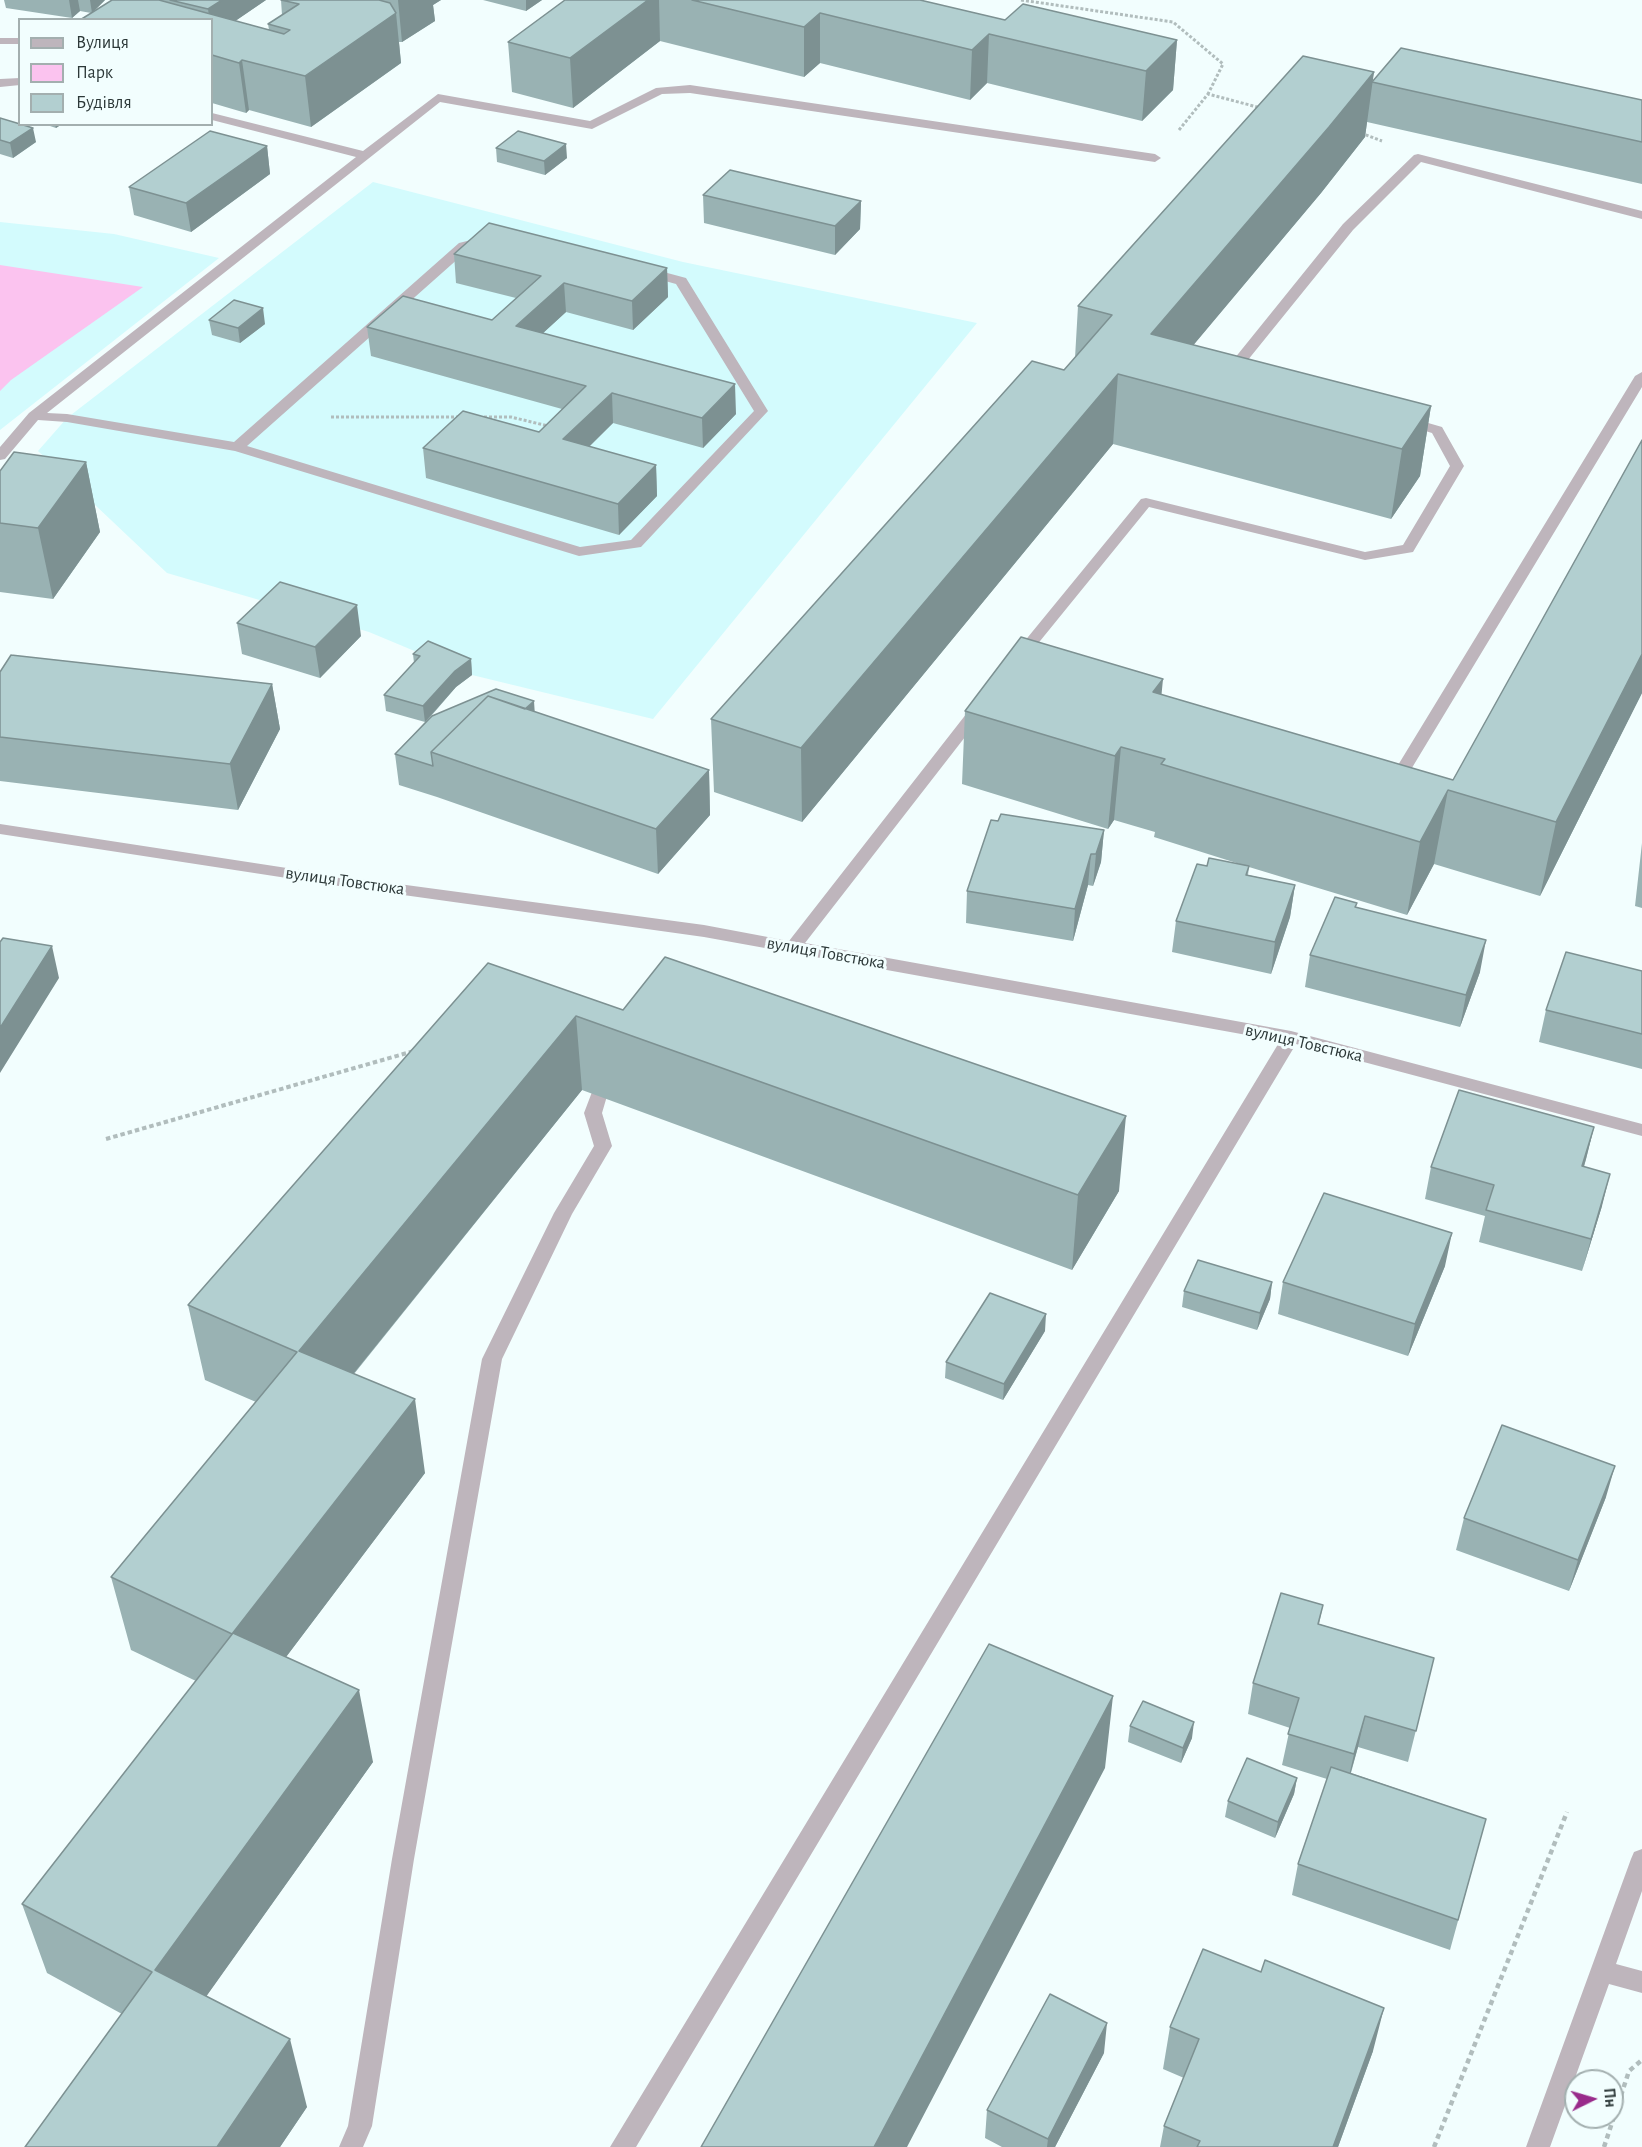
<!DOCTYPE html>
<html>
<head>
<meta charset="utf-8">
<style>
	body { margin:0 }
	#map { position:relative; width:1642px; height:2147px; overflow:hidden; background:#f2fefe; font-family:"Alegreya Sans",sans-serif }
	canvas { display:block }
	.legend { position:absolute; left:18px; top:18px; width:195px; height:108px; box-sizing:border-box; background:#f2fefe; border:2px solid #a3afaf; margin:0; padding:8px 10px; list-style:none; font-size:18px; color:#2c3838 }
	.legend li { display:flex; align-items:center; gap:12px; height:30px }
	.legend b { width:30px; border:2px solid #a3afaf }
	.north { position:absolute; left:1564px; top:2069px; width:60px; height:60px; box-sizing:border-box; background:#f2fefe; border:2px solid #a3afaf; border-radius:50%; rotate:85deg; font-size:16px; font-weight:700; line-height:24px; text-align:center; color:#2c3838 }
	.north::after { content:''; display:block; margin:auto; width:21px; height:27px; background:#992b8b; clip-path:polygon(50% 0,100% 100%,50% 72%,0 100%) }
</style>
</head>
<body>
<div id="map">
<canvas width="1642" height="2147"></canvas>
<ul class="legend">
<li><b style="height:8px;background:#beb5bc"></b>Вулиця</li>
<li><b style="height:16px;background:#fbc3ef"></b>Парк</li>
<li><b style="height:16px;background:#b2cfd0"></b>Будівля</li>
</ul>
<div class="north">Пн</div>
</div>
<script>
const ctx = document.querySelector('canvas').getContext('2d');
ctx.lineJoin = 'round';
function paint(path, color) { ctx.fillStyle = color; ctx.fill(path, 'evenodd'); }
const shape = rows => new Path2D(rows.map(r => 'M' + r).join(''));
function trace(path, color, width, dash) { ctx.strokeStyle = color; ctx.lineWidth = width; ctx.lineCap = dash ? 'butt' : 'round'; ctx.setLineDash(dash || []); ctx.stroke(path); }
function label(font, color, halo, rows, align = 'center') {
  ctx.font = font + ' "Alegreya Sans",sans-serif'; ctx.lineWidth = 6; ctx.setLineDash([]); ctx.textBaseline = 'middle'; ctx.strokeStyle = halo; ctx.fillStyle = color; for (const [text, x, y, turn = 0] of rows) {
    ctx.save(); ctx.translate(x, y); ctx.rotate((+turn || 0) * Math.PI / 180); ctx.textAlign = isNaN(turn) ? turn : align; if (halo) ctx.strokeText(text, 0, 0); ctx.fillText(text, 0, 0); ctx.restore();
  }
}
const built = shape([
	[373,182,683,262,977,323,653,719,472,675,369,632,167,573,38,451,67,418],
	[0,222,114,234,219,258,0,430]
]);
const green = shape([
	[0,265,143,287,11,380,0,391]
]);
const pathFar2 = shape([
	[1021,0,1173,22,1223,64,1208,94],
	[1179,130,1208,94,1261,108],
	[1361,133,1382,141],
	[331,417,459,417],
	[484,417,511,417,548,426]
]);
const pathFar1 = shape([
	[106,1139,414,1051]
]);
const path = shape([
	[1434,2147,1567,1812],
	[1604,2147,1629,2071,1642,2060]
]);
const minor = shape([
	[0,38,20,38,20,44,0,44,0,38],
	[20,78,20,85,0,87,0,79,20,78],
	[690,85,1155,154,1161,158,1155,162,690,93,662,94,592,129,440,102,47,413,67,414,234,442,459,243,475,239,480,240,481,243,480,246,469,249,247,446,580,547,631,540,754,411,676,284,640,274,638,271,645,267,686,278,768,411,641,547,579,556,235,451,67,422,38,420,5,459,0,460,0,447,29,413,356,157,212,120,212,113,363,151,438,94,590,121,656,88,690,85],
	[1418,154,1642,211,1642,219,1421,162,1353,230,1239,371,1243,374,1241,377,1236,378,1226,375,1224,372,1226,369,1343,224,1414,155,1418,154],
	[1642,372,1642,387,1404,781,1396,786,1383,783,1381,779,1383,775,1392,775,1635,376,1642,372],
	[1404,416,1442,427,1464,466,1413,552,1365,560,1149,507,1023,662,1018,664,1010,659,1141,499,1146,498,1365,552,1403,545,1450,466,1432,433,1399,423,1397,420,1404,416],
	[980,702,988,707,986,710,805,943,1291,1031,1642,1124,1642,1136,1296,1044,636,2147,610,2147,1280,1041,704,937,339,886,0,834,0,824,339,876,704,925,789,941,974,704,980,702],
	[598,1090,604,1092,607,1096,602,1113,612,1146,572,1214,502,1359,414,1859,372,2126,363,2147,339,2147,348,2126,392,1859,482,1359,554,1213,594,1146,584,1113,592,1092,598,1090],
	[1642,1849,1642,1891,1616,1964,1642,1971,1642,1993,1609,1984,1550,2147,1526,2147,1631,1859,1634,1852,1642,1849]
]);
const wall = shape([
	[4,0,105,0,93,12,112,0,266,0,235,21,269,30,268,24,282,15,281,0,441,0,433,5,435,21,402,42,399,42,401,63,311,127,249,110,246,113,212,103,212,20,91,13,80,11,72,18,6,8],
	[483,0,542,0,526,11],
	[565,0,920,0,1005,20,1177,40,1173,90,1142,121,987,83,970,100,820,63,804,77,660,41,573,108,512,92,508,42],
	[1374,72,1372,82,1642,100,1642,184,1367,122,1365,137,1321,193,1193,345,1431,406,1420,476,1391,519,1113,444,802,822,714,792,711,719,1064,370,1075,358,1078,306],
	[0,118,36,142,13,158,0,154],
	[44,124,62,124,56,128],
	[267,146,270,174,191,232,134,215,129,187],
	[496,148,567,158,545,175,497,162],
	[703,195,861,201,860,229,835,255,704,223],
	[454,254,667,268,668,297,633,330,566,312,543,333,736,414,703,448,613,423,589,447,656,465,657,496,619,535,426,478,423,448,539,432,562,409,371,356,367,327,492,320,516,298,456,283],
	[209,320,265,324,240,343,212,335],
	[1642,440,1642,693,1540,896,1434,864,1407,915,1249,867,1248,875,1295,885,1290,917,1271,974,1172,952,1176,921,1207,866,1246,866,1154,837,1155,832,1114,820,1108,829,962,784,965,711,1162,695,1453,780],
	[86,462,100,532,53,599,0,592,0,471],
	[237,623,361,636,320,678,242,654],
	[413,654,471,659,472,675,456,687,426,722,535,712,709,770,710,815,658,874,437,797,399,785,395,754,425,722,386,711,384,695,414,663],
	[0,672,272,684,280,729,238,810,0,781],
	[998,821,1104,830,1101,862,1093,886,1088,885,1073,941,966,923,967,891],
	[1642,843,1642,908,1635,906],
	[1357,903,1356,907,1480,972,1460,1027,1305,987,1310,955],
	[488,963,1119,1191,1072,1270,582,1090,354,1374,425,1473,286,1657,373,1762,206,1996,307,2107,280,2147,25,2147,122,2014,47,1973,22,1904,196,1681,131,1650,111,1577,256,1402,205,1380,188,1305],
	[1642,971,1642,1069,1539,1042,1546,1010],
	[1594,1127,1584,1167,1602,1206,1582,1271,1479,1242,1485,1216,1425,1199,1431,1167],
	[1445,1266,1408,1356,1278,1314,1283,1282],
	[1272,1282,1270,1299,1257,1330,1182,1307,1184,1291],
	[1045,1331,1003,1400,945,1378,946,1362],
	[1606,1497,1569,1591,1456,1550,1464,1518],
	[1323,1605,1319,1624,1434,1658,1408,1762,1358,1747,1351,1773,1486,1819,1450,1950,1292,1895,1298,1864,1327,1779,1282,1765,1290,1728,1248,1714,1253,1683],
	[1130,1726,1192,1738,1181,1763,1128,1742],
	[1297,1778,1294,1794,1275,1838,1225,1817,1228,1801],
	[1170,2027,1373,2051,1338,2147,1160,2147,1164,2126,1184,2078,1163,2069],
	[1104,2053,1055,2147,1002,2147,985,2138,987,2110]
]);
const shadedWall = shape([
	[69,0,78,0,80,11,72,18],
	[90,0,105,0,92,13],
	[222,0,266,0,212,37,208,9],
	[398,0,441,0,433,5,435,21,402,42],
	[526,0,542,0,526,11],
	[648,0,659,0,660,41,573,108,570,58],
	[396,13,401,63,311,127,305,76],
	[820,13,820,63,804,77,804,27],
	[989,34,987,83,970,100,972,50],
	[1177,40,1173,90,1142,121,1146,71],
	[242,60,249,110,246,113,239,63],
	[1374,72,1365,137,1321,193,1160,385,1151,334],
	[55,124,62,124,56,128],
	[33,128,36,142,13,158,10,143],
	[566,144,567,158,545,175,544,161],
	[267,146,270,174,191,232,186,203],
	[861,201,860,229,835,255,835,226],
	[667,268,668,297,633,330,632,301],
	[564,283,566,312,518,356,516,326],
	[263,308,265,324,240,343,238,328],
	[1118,374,1113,444,802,822,801,748],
	[735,384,736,414,703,448,702,418],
	[612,393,613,423,565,470,563,439],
	[1431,406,1420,476,1391,519,1402,449],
	[86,462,100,532,53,599,38,528],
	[656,465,657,496,619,535,618,504],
	[357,605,361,636,320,678,315,647],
	[1642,654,1642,693,1540,896,1556,822],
	[471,659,472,675,456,687,425,722,423,706,455,671],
	[1163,679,1156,752,1153,692],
	[272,684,280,729,238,810,230,764],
	[534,701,536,732,515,718],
	[1121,747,1114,820,1108,829,1115,756],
	[709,770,710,815,658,874,656,829],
	[1448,790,1434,864,1407,915,1420,842],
	[1104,830,1101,862,1093,886,1096,854],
	[1091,854,1088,885,1073,941,1075,909],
	[1295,885,1290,917,1271,974,1275,942],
	[1486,940,1480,972,1460,1027,1466,995],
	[52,946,59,978,0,1073,0,1028],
	[576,1016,582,1090,312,1425,299,1351],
	[1126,1116,1119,1191,1072,1270,1078,1195],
	[1594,1127,1586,1159,1574,1198,1582,1166],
	[1610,1174,1602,1206,1582,1271,1591,1239],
	[1452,1233,1445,1266,1408,1356,1415,1324],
	[1272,1282,1270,1299,1257,1330,1260,1313],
	[1046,1314,1045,1331,1003,1400,1004,1384],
	[415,1399,425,1473,249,1706,232,1634],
	[1615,1466,1606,1497,1569,1591,1578,1560],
	[359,1690,373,1762,176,2039,155,1970],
	[1113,1696,1105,1768,907,2147,874,2147],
	[1365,1716,1358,1747,1347,1785,1354,1754],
	[1194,1722,1192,1738,1181,1763,1183,1748],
	[1297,1778,1294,1794,1275,1838,1278,1822],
	[1384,2008,1373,2051,1338,2147,1333,2147],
	[1107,2023,1104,2053,1055,2147,1047,2147,1048,2139],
	[290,2039,307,2107,280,2147,217,2147]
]);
const building = shape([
	[112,0,159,0,284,34,290,30,268,24,299,4,281,0,379,0,390,3,396,13,305,76,242,60,239,63,212,55,212,20,80,20,112,0],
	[170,0,222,0,208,9,170,0],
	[565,0,648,0,570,58,508,42,565,0],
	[692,0,920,0,1005,20,1023,4,1177,40,1146,71,989,34,972,50,820,13,804,27,692,0],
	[1401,48,1642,100,1642,142,1372,82,1401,48],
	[1303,56,1374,72,1329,127,1151,334,1431,406,1402,449,1118,374,801,748,711,719,1032,361,1064,370,1112,315,1078,306,1303,56],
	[0,118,20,124,33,128,10,143,0,140,0,118],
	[210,131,267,146,186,203,129,187,210,131],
	[518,131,566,144,544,161,496,148,518,131],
	[730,170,861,201,835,226,703,195,730,170],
	[489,223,667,268,632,301,564,283,516,326,735,384,702,418,612,393,563,439,656,465,618,504,423,448,463,411,539,432,586,386,367,327,403,296,492,320,541,276,454,254,489,223],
	[234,300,263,308,238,328,209,320,234,300],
	[1642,440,1642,654,1556,822,1448,790,1420,842,1161,764,1165,759,1121,747,1115,756,965,711,1021,637,1163,679,1153,692,1453,780,1642,440],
	[14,452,86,462,38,528,0,523,0,471,14,452],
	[280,582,357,605,315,647,237,623,280,582],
	[428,641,471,659,455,671,423,706,384,695,420,656,413,654,428,641],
	[11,655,272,684,230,764,0,737,0,672,11,655],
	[496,689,534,701,525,709,488,696,431,752,433,766,395,754,432,716,496,689],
	[488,696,709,770,656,829,431,752,488,696],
	[1001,814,1104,830,1096,854,1091,854,1075,909,967,891,991,820,998,821,1001,814],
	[1209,858,1249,866,1246,875,1295,885,1275,942,1176,921,1197,864,1207,866,1209,858],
	[1335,897,1357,903,1355,907,1486,940,1466,995,1310,955,1335,897],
	[3,938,52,946,0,1028,0,942,3,938],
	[1566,952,1642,971,1642,1034,1546,1010,1566,952],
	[665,957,1126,1116,1078,1195,576,1016,299,1351,415,1399,232,1634,111,1577,297,1352,188,1305,488,963,623,1010,665,957],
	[1459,1090,1594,1127,1582,1166,1610,1174,1591,1239,1486,1210,1494,1185,1431,1167,1459,1090],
	[1324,1193,1452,1233,1415,1324,1283,1282,1324,1193],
	[1198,1260,1272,1282,1260,1313,1184,1291,1198,1260],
	[990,1293,1046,1314,1004,1384,946,1362,990,1293],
	[1502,1425,1615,1466,1578,1560,1464,1518,1502,1425],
	[1281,1593,1323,1605,1318,1624,1434,1658,1416,1731,1365,1716,1354,1754,1288,1734,1299,1698,1253,1683,1281,1593],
	[233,1633,359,1690,155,1970,290,2039,217,2147,25,2147,152,1972,22,1904,233,1633],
	[989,1644,1113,1696,874,2147,701,2147,989,1644],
	[1143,1701,1194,1722,1183,1748,1130,1726,1143,1701],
	[1247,1758,1297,1778,1278,1822,1228,1801,1247,1758],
	[1331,1767,1486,1819,1458,1920,1298,1864,1331,1767],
	[1203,1949,1261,1972,1265,1960,1384,2008,1333,2147,1197,2147,1200,2141,1164,2126,1199,2039,1170,2027,1203,1949],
	[1050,1994,1107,2023,1048,2139,987,2110,1050,1994]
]);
const streetNames = [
	["вулиця Товстюка",345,881,8],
	["вулиця Товстюка",826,953,10],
	["вулиця Товстюка",1304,1043,13]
];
paint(built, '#d3fbfd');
paint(green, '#fbc3ef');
trace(pathFar2, '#b1bdbd', 3, [3, 2]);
trace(pathFar1, '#b1bdbd', 4, [4.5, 3]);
trace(path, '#b1bdbd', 4.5, [5, 4]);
paint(minor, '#beb5bc');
paint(wall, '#99b2b3');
paint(shadedWall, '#7d9192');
paint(building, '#b2cfd0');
trace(building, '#7d9192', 1.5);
label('18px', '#2c3838', '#f2fefe', streetNames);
</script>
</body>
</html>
